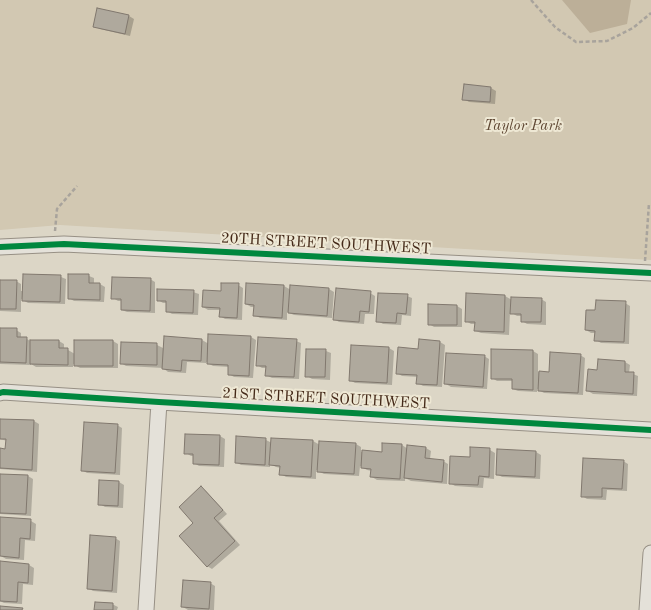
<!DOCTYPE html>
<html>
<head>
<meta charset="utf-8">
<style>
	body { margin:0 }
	canvas { display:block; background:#dcd6c6 }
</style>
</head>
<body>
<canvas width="651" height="610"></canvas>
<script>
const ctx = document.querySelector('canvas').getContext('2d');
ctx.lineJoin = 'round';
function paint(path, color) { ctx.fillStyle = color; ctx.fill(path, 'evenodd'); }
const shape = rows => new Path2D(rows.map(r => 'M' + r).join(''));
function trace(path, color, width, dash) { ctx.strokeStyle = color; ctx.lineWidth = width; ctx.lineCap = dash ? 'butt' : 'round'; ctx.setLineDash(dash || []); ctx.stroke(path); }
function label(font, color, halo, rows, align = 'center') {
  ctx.font = font + ' "Old Standard TT",serif'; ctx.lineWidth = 4; ctx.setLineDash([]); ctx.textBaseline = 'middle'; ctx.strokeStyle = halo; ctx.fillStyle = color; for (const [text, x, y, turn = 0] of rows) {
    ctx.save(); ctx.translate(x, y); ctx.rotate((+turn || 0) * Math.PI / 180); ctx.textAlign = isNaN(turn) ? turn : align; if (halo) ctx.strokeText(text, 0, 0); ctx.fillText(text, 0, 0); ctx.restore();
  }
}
const green = shape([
	[0,0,651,0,651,260,60,225,0,230]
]);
const water = shape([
	[562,0,631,0,627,24,590,33]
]);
const shadow = shape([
	[98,10,129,16,134,19,130,36,100,29,95,26],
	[491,88,496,91,495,104,469,102,464,99],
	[24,275,61,277,66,279,65,304,28,303,21,299,21,312,0,311,0,281,16,281,21,284,21,291,24,291],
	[69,275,89,276,94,278,94,284,100,284,105,287,104,302,74,301,69,298],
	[150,279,155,282,155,313,127,312,122,310,122,301,118,301,113,298],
	[238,285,243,288,242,320,225,319,220,316,221,310,208,310,203,307],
	[284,286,291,290,329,289,334,292,332,318,294,315,287,312,287,320,260,318,255,315,255,307,251,307,246,304],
	[193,292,199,294,198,315,172,314,167,311,167,303,163,303,158,300],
	[370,293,375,296,374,314,365,314,364,324,339,322,334,319],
	[467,295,505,296,512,300,541,299,546,302,546,325,527,324,522,321,522,316,517,316,510,312,509,335,481,333,476,331,476,324,471,324,466,321],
	[407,296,412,298,411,316,402,315,401,325,383,324,378,321],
	[625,303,630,306,629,344,601,343,596,340,596,333,591,333,586,330,597,312],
	[457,306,462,309,462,327,434,327,429,324],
	[0,329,16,330,21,333,21,338,27,339,30,341,59,341,64,344,64,350,68,350,75,354,113,341,118,344,118,368,80,368,73,364,73,367,36,367,31,364,31,365,0,364],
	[251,337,256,340,253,378,234,377,229,374,229,367,213,366,206,362,206,363,187,362,186,373,168,372,163,368,126,366,121,363,122,343,157,345,165,349,202,340,209,344],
	[296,341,301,343,299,379,272,378,266,375,267,368,262,368,257,365],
	[420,341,440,342,445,345,442,387,423,386,418,383,418,377,402,376,397,373,420,350],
	[389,348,394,351,392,385,355,383,350,380],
	[326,351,331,353,330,380,312,379,307,376],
	[533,351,538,354,538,372,550,373,580,355,585,358,583,395,544,393,537,389,537,392,518,391,513,389,513,381,497,381,492,378],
	[484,356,489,359,487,389,451,387,446,384],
	[625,362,630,365,629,373,633,374,638,376,637,396,593,394,588,391,598,371],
	[0,420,34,421,39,424,37,472,0,469,0,450,7,450,7,441,0,439],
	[117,425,122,428,120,475,87,473,82,470],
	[220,436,225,439,224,467,199,466,194,463,194,456,191,456,186,453],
	[238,438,266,440,272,443,272,439,313,441,320,445,356,444,361,447,361,452,383,453,402,445,408,449,426,448,431,451,430,459,443,461,448,464,447,484,411,481,405,478,405,481,377,480,372,477,372,471,367,470,360,466,359,476,324,474,316,470,316,479,286,477,281,474,281,468,276,467,270,464,270,467,241,465,236,462],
	[472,449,490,450,495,453,494,479,484,478,483,488,455,486,450,483,471,458],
	[536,452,541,455,540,479,502,477,497,474],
	[623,461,628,464,627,491,607,490,606,500,587,499,582,496],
	[0,475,28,476,33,479,31,516,0,514],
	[101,482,119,482,124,485,123,508,105,507,100,504],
	[201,488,206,491,227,514,219,521,240,545,212,569,207,566,195,523],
	[0,519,31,521,36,524,35,541,25,540,24,560,6,559,1,556],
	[115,538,120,541,117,593,93,591,88,588],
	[0,563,29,565,34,568,33,585,23,584,22,604,4,603,0,601],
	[210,583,215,586,214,610,188,610,183,607],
	[112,604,118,607,117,610,96,610]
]);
const building = shape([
	[97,8,129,15,125,34,93,27,97,8],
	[464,84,491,87,490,102,462,100,464,84],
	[23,274,61,275,60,302,22,301,23,274],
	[68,274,89,274,89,283,100,283,100,300,68,299,68,274],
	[112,277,151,278,150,311,121,310,121,299,111,299,112,277],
	[0,280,17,280,16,309,0,309,0,280],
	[221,283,239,283,237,318,219,317,220,308,202,307,203,290,221,291,221,283],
	[246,283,284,285,282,318,253,316,254,305,245,304,246,283],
	[290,285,329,288,327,316,288,313,290,285],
	[336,288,371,291,369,312,360,311,359,322,333,320,336,288],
	[157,289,194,290,193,313,166,312,166,301,157,301,157,289],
	[378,293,408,294,406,314,397,313,396,323,376,322,378,293],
	[466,293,505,295,504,332,474,331,475,322,465,322,466,293],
	[511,297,542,298,541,322,521,322,521,314,510,314,511,297],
	[596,300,626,301,624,342,594,341,595,331,585,330,586,310,595,310,596,300],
	[428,304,457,305,457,325,428,325,428,304],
	[0,328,17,328,17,337,27,337,26,363,0,362,0,328],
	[208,334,251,336,249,376,228,375,228,365,207,364,208,334],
	[164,336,202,339,201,361,182,360,181,371,162,369,164,336],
	[258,337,297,339,294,377,265,376,266,366,256,366,258,337],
	[419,339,440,341,437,385,416,384,417,375,396,374,398,347,418,349,419,339],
	[30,340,59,340,59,348,68,348,68,365,30,364,30,340],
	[74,340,113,340,113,366,74,366,74,340],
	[121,342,157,343,157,365,120,364,121,342],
	[351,345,389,347,387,383,349,381,351,345],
	[306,349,326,349,325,377,305,377,306,349],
	[491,349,533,350,533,390,512,389,512,379,491,379,491,349],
	[550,352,581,354,578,393,538,391,539,371,549,372,550,352],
	[446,353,485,355,483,387,444,384,446,353],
	[598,359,625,361,625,372,634,372,633,394,586,391,588,369,597,370,598,359],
	[0,419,34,420,32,470,0,468,0,448,5,449,6,439,0,439,0,419],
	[84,422,118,424,115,473,81,471,84,422],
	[185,434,220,435,219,465,193,464,193,454,184,454,185,434],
	[236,436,266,438,265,465,235,463,236,436],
	[271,438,313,440,311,477,279,475,280,466,269,465,271,438],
	[319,441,356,443,354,474,317,472,319,441],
	[382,443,402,444,400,479,370,477,371,469,361,468,362,450,382,452,382,443],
	[407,445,426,447,425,458,444,460,442,482,404,478,407,445],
	[470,447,490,448,489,477,479,476,478,485,449,484,450,456,470,457,470,447],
	[497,449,536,451,535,477,496,475,497,449],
	[583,458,624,460,622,489,602,488,602,497,581,497,583,458],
	[0,474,28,475,26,514,0,513,0,474],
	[99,480,119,481,118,506,98,505,99,480],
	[201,486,223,510,214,518,235,541,207,567,179,536,193,523,179,507,201,486],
	[0,517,31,519,30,539,20,538,19,558,0,556,0,517],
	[90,535,116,537,112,591,87,589,90,535],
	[0,561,29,564,28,583,18,582,17,602,0,601,0,561],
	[183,580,211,582,209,609,181,607,183,580],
	[95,602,113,603,113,610,94,610,95,602],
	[0,606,23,608,22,610,0,610,0,606]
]);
const path = shape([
	[531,0,555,27,576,42,607,41,633,28,651,13],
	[55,231,57,209,77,186],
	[645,261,649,203]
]);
const minor = shape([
	[0,247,64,244,651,273],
	[0,393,3,392,159,402,651,430],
	[146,610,159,402],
	[647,610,651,553]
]);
const cycleway = shape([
	[0,247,64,244,651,273],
	[0,393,3,392,159,402,651,430]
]);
const parkNames = [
	["Taylor Park",523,126]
];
const streetNames = [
	["20TH STREET SOUTHWEST",326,244,3],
	["21ST STREET SOUTHWEST",326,399,3]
];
paint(green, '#d2c8b2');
paint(water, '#bcaf98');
paint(shadow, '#0003');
paint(building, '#afa99d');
trace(building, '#81786e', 1);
trace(minor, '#979085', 17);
trace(path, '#a8a39c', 2.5, [4, 2.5]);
trace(minor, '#e4e1d9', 15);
trace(cycleway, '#00873e', 6);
label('italic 15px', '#5f4733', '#eee8d4', parkNames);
label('15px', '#442918', '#eee8d4', streetNames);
</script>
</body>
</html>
